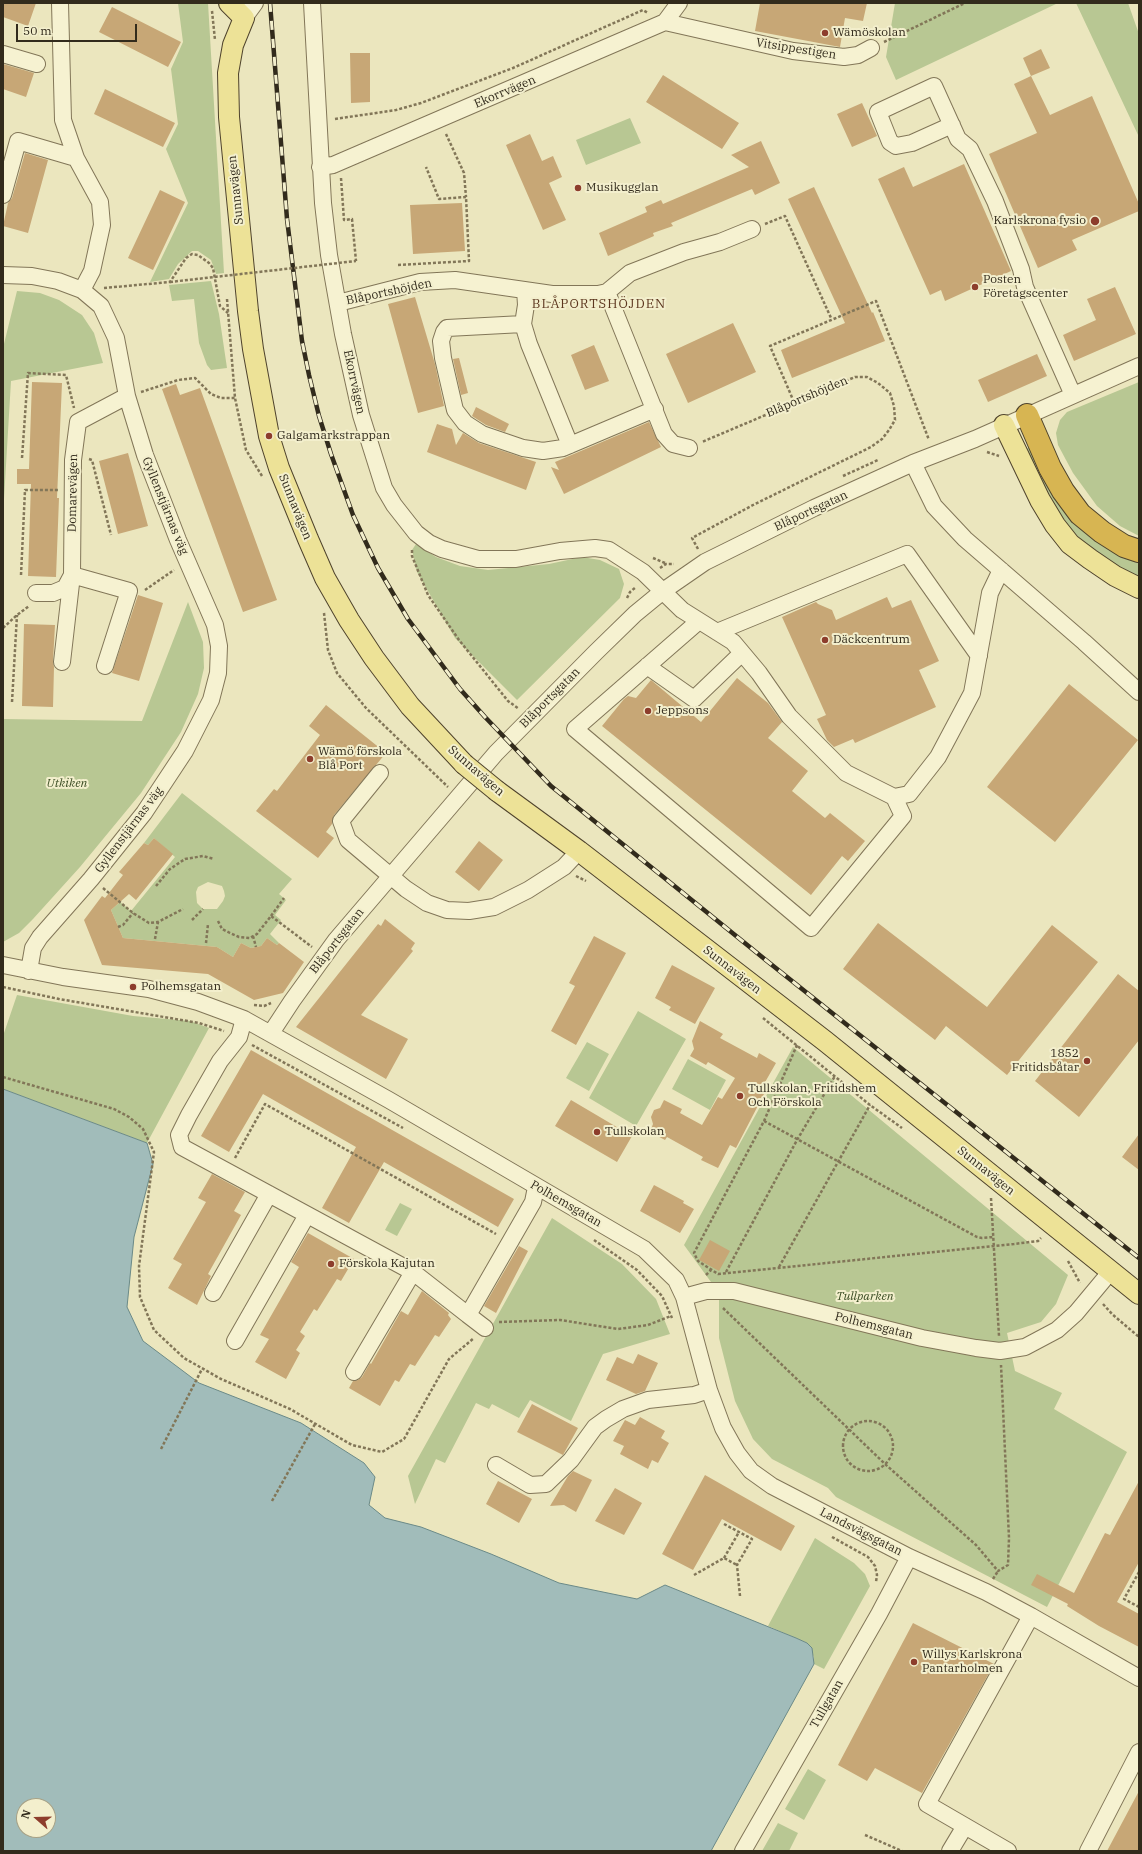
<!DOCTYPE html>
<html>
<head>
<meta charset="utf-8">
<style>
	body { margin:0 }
	#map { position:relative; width:1142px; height:1854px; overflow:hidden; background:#ebe6be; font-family:"IBM Plex Serif",serif }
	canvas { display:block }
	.frame { position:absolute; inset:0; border:4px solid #322b1c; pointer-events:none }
	.north { position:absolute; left:16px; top:1798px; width:40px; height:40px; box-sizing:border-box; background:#f3efcd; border:1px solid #a6a186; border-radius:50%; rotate:290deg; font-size:11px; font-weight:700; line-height:16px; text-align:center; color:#322b1c }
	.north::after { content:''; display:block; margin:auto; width:14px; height:18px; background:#8d3d2c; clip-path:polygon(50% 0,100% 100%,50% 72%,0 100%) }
	.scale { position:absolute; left:16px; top:24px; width:121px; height:18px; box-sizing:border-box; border:2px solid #322b1c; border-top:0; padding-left:5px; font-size:12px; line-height:14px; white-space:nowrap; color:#322b1c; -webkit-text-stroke:3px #f3efcd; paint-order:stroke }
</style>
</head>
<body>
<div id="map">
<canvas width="1142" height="1854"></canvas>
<div class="frame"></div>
<div class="north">N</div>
<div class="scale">50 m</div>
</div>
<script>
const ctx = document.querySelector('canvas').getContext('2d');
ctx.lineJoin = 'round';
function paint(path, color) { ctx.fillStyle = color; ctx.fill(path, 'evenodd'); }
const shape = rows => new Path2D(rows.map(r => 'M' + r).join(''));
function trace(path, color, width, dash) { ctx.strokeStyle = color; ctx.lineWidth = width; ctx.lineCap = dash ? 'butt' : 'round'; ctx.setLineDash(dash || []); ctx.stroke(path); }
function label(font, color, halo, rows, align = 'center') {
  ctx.font = font + ' "IBM Plex Serif",serif'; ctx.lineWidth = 4; ctx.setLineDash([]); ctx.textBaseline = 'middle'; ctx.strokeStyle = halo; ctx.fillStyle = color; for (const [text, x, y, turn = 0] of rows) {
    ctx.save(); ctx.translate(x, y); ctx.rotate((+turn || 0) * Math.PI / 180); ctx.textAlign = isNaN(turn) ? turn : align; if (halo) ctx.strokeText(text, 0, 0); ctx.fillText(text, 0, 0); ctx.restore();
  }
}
const green = shape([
	[178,3,208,3,224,273,216,274,211,260,198,251,192,251,178,264,169,279,150,282,188,203,166,149,178,124,171,69,183,42],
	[895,3,1058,3,896,80,886,57],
	[1076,3,1128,3,1139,34,1139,137],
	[630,118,641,143,586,165,576,140],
	[211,281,219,314,227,368,211,370,207,365,199,343,194,299,172,301,169,285],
	[17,291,40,293,59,300,82,315,94,333,103,363,11,381,3,516,3,348],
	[1139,382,1139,536,1120,526,1097,506,1073,473,1058,445,1056,433,1060,420,1067,412],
	[1032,446,1108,547,1124,558,1139,563,1139,580,1118,571,1074,535,1053,509,1026,449],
	[416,544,436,557,460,566,488,570,549,564,582,557,600,560,619,569,624,584,620,598,517,700,455,638,417,572,412,550],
	[188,602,203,642,204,668,198,694,181,732,141,793,80,867,33,919,19,933,3,942,3,719,142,721],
	[182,793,292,879,279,894,286,900,275,915,281,920,270,934,279,943,277,945,267,938,261,946,251,948,241,943,233,957,217,947,123,938,111,910,120,902,131,911,175,857,154,838,148,845,144,843],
	[208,882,222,886,224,891,225,896,223,901,217,909,203,909,197,903,196,892,198,887],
	[17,995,133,1016,190,1021,209,1028,147,1143,3,1089,3,1036],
	[638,1011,686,1039,636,1126,589,1098],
	[587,1042,609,1054,589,1091,566,1078],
	[793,1047,1068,1275,1056,1304,1041,1322,1007,1333,1015,1371,1062,1393,1054,1409,1127,1452,1047,1607,836,1497,828,1488,772,1459,753,1439,735,1401,719,1338,719,1293,684,1245],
	[688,1059,726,1080,710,1110,672,1089],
	[400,1203,412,1209,397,1236,385,1230],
	[552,1218,622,1264,656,1299,670,1334,603,1354,571,1421,530,1400,519,1418,492,1404,489,1409,476,1403,445,1463,436,1459,415,1504,408,1476],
	[815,1538,854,1563,865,1574,870,1586,824,1669,814,1664,814,1657,807,1643,768,1626],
	[808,1769,826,1780,804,1820,785,1809],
	[778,1823,798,1833,789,1851,762,1851]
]);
const water = shape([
	[3,1089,147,1143,153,1164,134,1237,127,1307,143,1341,199,1383,301,1423,364,1463,375,1477,369,1505,385,1518,421,1527,491,1554,559,1583,637,1599,665,1585,796,1638,807,1643,812,1648,814,1664,711,1851,3,1851,3,1089],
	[24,1806,48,1806,48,1830,24,1830,24,1806]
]);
const building = shape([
	[3,3,36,3,28,26,3,17],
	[760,3,867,3,863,21,845,18,840,47,755,31],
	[112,7,181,42,168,67,99,32],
	[1041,49,1050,68,1031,76,1023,58],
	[350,53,370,53,370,102,351,103],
	[3,64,34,73,26,97,3,89],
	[663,75,739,123,722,149,646,102],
	[1031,76,1050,115,1092,96,1139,204,1139,211,1072,240,1077,250,1038,268,989,154,1037,133,1014,84],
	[105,89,175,123,163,147,94,114],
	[862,103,877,136,852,147,837,114],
	[530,134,542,161,553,156,562,177,549,183,566,220,543,230,506,145],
	[761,141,780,183,755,195,752,189,671,223,673,226,653,233,654,236,608,256,599,233,647,212,645,207,661,200,663,204,749,167,731,155],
	[25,153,48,160,28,233,3,226,8,203,12,198],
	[964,164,1011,271,945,301,941,290,930,295,878,179,904,167,913,187],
	[814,187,872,313,873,312,885,341,792,378,781,350,845,323,788,199],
	[160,190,185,202,153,270,128,258],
	[462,203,465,251,413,254,410,205],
	[1115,287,1136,334,1074,361,1063,335,1096,320,1087,299],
	[415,297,435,364,444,406,418,413,388,304],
	[733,323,756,372,688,403,666,354],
	[594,345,609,381,585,390,571,355],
	[1037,354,1047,376,988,402,978,380],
	[459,358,468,393,461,395,453,359],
	[32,382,62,383,57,498,59,498,56,577,28,576,31,484,17,484,17,469,29,469],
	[176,384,180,395,200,388,277,600,243,612,162,389],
	[476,407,509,424,505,432,486,425,472,416],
	[649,422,661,447,564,494,551,467,559,470,555,462],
	[437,424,452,429,456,445,463,433,479,443,536,462,526,490,427,452],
	[128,453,148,526,118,534,99,461],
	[138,595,163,603,139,681,112,673],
	[887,597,892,608,911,600,939,661,919,670,936,707,855,743,853,739,834,747,827,740,817,719,826,715,782,617,816,602,818,604,832,610,836,620],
	[24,624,55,625,53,661,54,667,53,707,22,706],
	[737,678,768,703,782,722,768,738,808,771,792,791,825,818,830,813,865,841,848,861,842,856,811,895,602,726,624,699,628,696,636,698,651,680,701,722],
	[1069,684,1138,740,1055,842,987,787],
	[326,705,386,753,334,815,332,824,326,832,334,838,318,858,256,811,274,789,277,791,320,735,309,726],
	[154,838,173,854,136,900,129,894,111,910,123,938,217,947,233,957,241,943,251,948,261,946,267,938,277,945,279,943,304,962,283,993,254,1000,208,974,102,965,84,920,102,896,105,898,123,875,119,872,144,843,148,845],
	[479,841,503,860,479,891,455,872],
	[385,919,415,943,411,949,413,951,361,1015,408,1039,386,1079,296,1027,378,924,381,926],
	[878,923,987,1007,1052,925,1098,962,1007,1075,946,1026,935,1040,843,969],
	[594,936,626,953,576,1045,551,1031,575,986,569,983],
	[672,965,715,988,695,1024,669,1010,671,1007,655,998],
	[1118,974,1139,991,1139,1040,1079,1117,1035,1081],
	[700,1021,723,1034,720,1038,757,1058,759,1053,776,1063,760,1091,764,1094,736,1148,730,1145,718,1168,701,1160,703,1157,667,1137,665,1140,650,1132,653,1124,651,1117,654,1110,660,1108,664,1100,682,1109,680,1113,702,1125,718,1097,722,1099,735,1078,708,1062,706,1065,690,1056,694,1049,692,1041],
	[251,1050,514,1199,498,1227,384,1162,349,1223,322,1208,356,1147,263,1094,229,1152,201,1136],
	[571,1100,632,1136,617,1162,555,1126],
	[1139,1134,1139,1170,1122,1157],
	[212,1174,245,1192,234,1211,241,1215,208,1274,211,1276,197,1305,168,1288,182,1264,173,1259,206,1202,198,1198],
	[654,1185,684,1201,683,1203,694,1209,680,1233,640,1211],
	[308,1233,354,1259,341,1281,337,1279,317,1311,314,1309,300,1332,305,1336,296,1350,300,1353,286,1379,255,1362,269,1339,260,1335,299,1267,291,1262],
	[710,1240,730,1251,719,1271,699,1260],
	[519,1246,528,1251,496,1313,484,1306],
	[422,1291,449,1313,448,1315,451,1319,439,1337,435,1335,415,1366,410,1364,399,1382,395,1380,380,1406,349,1388,353,1381,358,1380,362,1377,370,1363,371,1364,401,1311,408,1315],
	[638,1354,658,1363,645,1391,636,1394,606,1380,617,1357,633,1364],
	[532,1404,578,1428,563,1455,517,1432],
	[640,1417,665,1431,661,1438,669,1443,658,1463,652,1460,648,1469,620,1454,624,1446,613,1441,625,1420,635,1425],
	[573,1471,592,1480,576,1512,564,1505,550,1506,568,1476],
	[705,1475,795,1526,781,1551,722,1519,693,1570,662,1554],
	[498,1481,532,1499,519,1523,486,1504],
	[1139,1481,1139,1562,1117,1602,1139,1614,1139,1647,1099,1626,1067,1606,1068,1604,1031,1585,1037,1574,1074,1593,1105,1533,1110,1535],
	[615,1488,642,1503,624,1535,595,1521],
	[913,1623,994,1664,922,1793,875,1768,867,1781,838,1765],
	[1139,1791,1139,1851,1107,1851]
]);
const path = shape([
	[212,11,215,40],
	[884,42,965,3],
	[335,119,396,110,421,103,513,68,643,10,648,13],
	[446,134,464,173,466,197],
	[341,178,344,220,352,219,356,261],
	[765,224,785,216,831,318],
	[398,265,469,261,466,197,439,199,426,167],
	[104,288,170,282,186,258,192,254,198,255,209,263,213,268,220,306,228,313],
	[227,299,235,398,246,450,262,476],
	[141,392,178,380,195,378,211,394,221,398,235,398],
	[794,402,770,346,876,301,929,440],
	[987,452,999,456],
	[22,458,28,373,66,375,74,408],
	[89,459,92,460,111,535],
	[843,476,878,460],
	[698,549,692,538,753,505,871,447,882,439,889,430,895,420,894,406,890,393,878,383,867,377,855,377,702,442],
	[412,550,412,556,428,595,459,640,508,701,519,709],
	[653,558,665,563],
	[660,568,666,564,674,564],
	[21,575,25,490,58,490],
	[145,590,174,570],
	[627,598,630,592,636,587],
	[324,613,328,650,337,673,366,708,448,787],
	[3,628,17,615,29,606],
	[12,702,17,615],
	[576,876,586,881],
	[156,886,170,869,185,859,203,856,214,859],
	[103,888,133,913,149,923,158,922,183,909],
	[271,916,284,898],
	[192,920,203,909],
	[218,921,222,929,230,933,239,937,250,938,257,934,271,916,312,947],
	[118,927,123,925,133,913],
	[253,936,256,947],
	[155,939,158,922],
	[206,943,208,924],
	[3,987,59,999,199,1023,224,1031],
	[254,1005,264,1006,271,1003],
	[763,1018,870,1105,902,1128],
	[252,1045,403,1128],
	[797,1045,764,1121,694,1253,698,1261,718,1274,1014,1244,1038,1241,1041,1238],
	[3,1077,114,1109,129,1117,143,1129,154,1152,139,1266,140,1297,154,1330,184,1358,221,1379,290,1409,352,1445,382,1452,404,1439,449,1359,474,1338],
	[764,1121,977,1237,982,1238,993,1237],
	[235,1158,265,1104,496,1234],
	[991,1198,999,1336],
	[594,1240,637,1270,662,1296,672,1318],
	[1068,1261,1080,1283],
	[779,1267,870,1105],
	[726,1272,797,1140,835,1076],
	[706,1275,711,1270],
	[1103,1304,1112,1314,1139,1337],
	[723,1308,885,1464,976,1545,998,1571,1008,1565,1009,1538,1001,1365],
	[499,1322,560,1320,618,1329,648,1325,671,1316],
	'843 1446a25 25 0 1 1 50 0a25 25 0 1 1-50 0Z',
	[161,1449,202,1369],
	[272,1501,315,1424],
	[724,1524,752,1539,737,1565,740,1596],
	[832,1537,868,1557,875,1566,877,1575,876,1582],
	[724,1558,739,1532],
	[1139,1572,1124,1599,1139,1607],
	[694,1575,724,1558,737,1565],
	[993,1579,998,1571],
	[865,1835,902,1851]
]);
const minor = shape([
	[60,3,63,120,76,158,100,202,102,225,92,271,82,290],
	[312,3,323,203,329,255,343,334,361,415,384,488,394,505,416,533,429,543,442,549,478,559,516,559,560,551,595,548,609,550,643,572,682,610,733,642,759,673,789,716,846,773,894,797,909,794,938,757,972,693,990,593,1001,570],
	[244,18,255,3],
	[665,22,793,51,844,57,858,55,871,48],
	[665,22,679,3],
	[3,54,37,64],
	[952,125,912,143,896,146,890,142,878,112,934,86,958,139,970,149,995,201,1021,269,1025,287,1073,395],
	[320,167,333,165,665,22],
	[3,195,18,141,76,158],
	[3,275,32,276,58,281,82,290,101,306,116,338,127,396,145,455,178,540,215,625,219,646,218,673,211,700,185,751,144,813,91,879,40,937,33,948,29,971],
	[525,290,526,305,523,324,529,344,570,445],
	[607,292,664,434,673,444,689,448],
	[338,303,420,282,455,280,552,294,598,294,607,292,630,273,684,252,720,242,752,229],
	[523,324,447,328,444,332,441,341,443,358,455,410,465,423,482,434,523,448,543,451,563,448,655,409],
	[913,463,934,506,965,539,1084,642,1139,692],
	[36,593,53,593,65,588,72,575,73,460,78,422,127,396],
	[699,621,575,729,811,928,903,816,894,797],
	[717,632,907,554,979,656],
	[62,662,72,575,129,591,105,666],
	[647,666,694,699,742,653],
	[380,773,341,821,348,840,406,889,427,903,447,910,469,911,494,907,528,890,564,867,579,851],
	[3,965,63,977,149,989,198,1002,244,1019,389,1100,644,1249,676,1280,684,1297,709,1390,723,1428,737,1453,751,1471,772,1486,909,1557,986,1592,1031,1616,1139,1678],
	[244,1019,239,1037,220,1061,189,1115,179,1135,182,1147,413,1272,468,1315],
	[271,1033,292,1001,336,940,496,753,596,652,635,614,663,591,705,562,814,508,913,463,975,439,1139,366],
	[213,1293,269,1194],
	[684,1297,706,1291,734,1291,922,1338,976,1348,1000,1351,1025,1347,1057,1330,1076,1313,1111,1271],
	[485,1328,468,1315,533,1202,536,1187],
	[235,1341,307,1215],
	[354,1372,413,1272],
	[496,1465,530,1485,546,1484,571,1460,595,1427,606,1419,623,1409,648,1400,694,1395,709,1390],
	[743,1851,879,1614,909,1557],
	[950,1851,965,1826],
	[1008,1851,927,1804,1031,1616],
	[1088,1851,1139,1752]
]);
const major = shape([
	[229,3,244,18,233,45,228,73,229,117,248,311,253,349,269,436,279,468,308,539,325,578,349,620,374,658,410,706,464,764],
	[1004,425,1040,500,1055,525,1070,544,1090,559,1115,576,1139,588],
	[497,791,579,851,825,1041,1139,1294]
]);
const highway = shape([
	[1027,415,1050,468,1063,491,1080,514,1102,532,1124,546,1139,551]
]);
const rail = shape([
	[270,3,287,219,302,341,309,375,319,416,331,454,353,515,378,568,408,619,460,689,485,717,551,786,767,961,1139,1258]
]);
const pathBridge = shape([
	[170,282,356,261]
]);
const majorBridge = shape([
	[464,764,497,791]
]);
const markers = [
	[825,33,4,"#8d3d2c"],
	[578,188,4,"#8d3d2c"],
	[1095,221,5,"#8d3d2c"],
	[975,287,4,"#8d3d2c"],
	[269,436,4,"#8d3d2c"],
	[825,640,4,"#8d3d2c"],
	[648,711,4,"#8d3d2c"],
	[310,759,4,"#8d3d2c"],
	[133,987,4,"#8d3d2c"],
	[1087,1061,4,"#8d3d2c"],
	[740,1096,4,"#8d3d2c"],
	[597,1132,4,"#8d3d2c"],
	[331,1264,4,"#8d3d2c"],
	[914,1662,4,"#8d3d2c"]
];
const poiNames = [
	["Wämöskolan",833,33],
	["Musikugglan",586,188],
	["Karlskrona fysio",1086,221,"right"],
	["Posten",983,280],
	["Företagscenter",983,294],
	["Galgamarkstrappan",277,436],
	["Däckcentrum",833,640],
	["Jeppsons",656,711],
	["Wämö förskola",318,752],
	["Blå Port",318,766],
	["Polhemsgatan",141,987],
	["1852",1079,1054,"right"],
	["Fritidsbåtar",1079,1068,"right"],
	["Tullskolan, Fritidshem",748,1089],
	["Och Förskola",748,1103],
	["Tullskolan",605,1132],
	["Förskola Kajutan",339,1264],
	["Willys Karlskrona",922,1655],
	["Pantarholmen",922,1669]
];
const streetNames = [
	["Vitsippestigen",796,49,9],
	["Ekorrvägen",505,92,-23],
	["Sunnavägen",236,190,-96],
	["Blåportshöjden",389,292,-12],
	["Ekorrvägen",354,382,78],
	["Blåportshöjden",807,397,-23],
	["Domarevägen",73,493,-89],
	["Gyllenstjärnas väg",165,506,68],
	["Sunnavägen",295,507,68],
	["Blåportsgatan",811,511,-25],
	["Blåportsgatan",550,698,-45],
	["Sunnavägen",476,771,41],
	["Gyllenstjärnas väg",129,830,-53],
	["Blåportsgatan",337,941,-52],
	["Sunnavägen",732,970,38],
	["Sunnavägen",986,1171,39],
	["Polhemsgatan",566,1204,30],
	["Polhemsgatan",874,1326,14],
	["Landsvägsgatan",861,1532,27],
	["Tullgatan",827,1704,-60]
];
const parkNames = [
	["Utkiken",67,784],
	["Tullparken",865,1297]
];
const neighbourhoodNames = [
	["BLÅPORTSHÖJDEN",599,304]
];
paint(green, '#b8c793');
paint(water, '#a1bcba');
trace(water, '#6a8987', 1);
paint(building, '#c7a776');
trace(minor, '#827658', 18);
trace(major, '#4f432c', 22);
trace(highway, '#4f432c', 24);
trace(path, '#827658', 2.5, [3, 2]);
trace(minor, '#f6f2d1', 16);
trace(major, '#ede297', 20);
trace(highway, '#d7b552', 22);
trace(rail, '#322b1c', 4.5);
trace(rail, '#f3efcd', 3, [9]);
trace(majorBridge, '#4f432c', 22, []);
trace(pathBridge, '#827658', 2.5, [3, 2]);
trace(majorBridge, '#ede297', 20);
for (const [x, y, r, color] of markers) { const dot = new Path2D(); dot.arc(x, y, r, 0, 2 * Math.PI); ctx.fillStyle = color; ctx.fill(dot); trace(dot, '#f3efcd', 1.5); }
label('12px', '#322b1c', '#f3efcd', poiNames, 'left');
label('12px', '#322b1c', '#f3efcd', streetNames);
label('italic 12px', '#3b4d24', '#f3efcd', parkNames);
ctx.letterSpacing = '1px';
label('13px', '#5c361e', '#f3efcd', neighbourhoodNames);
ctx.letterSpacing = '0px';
</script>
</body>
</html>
